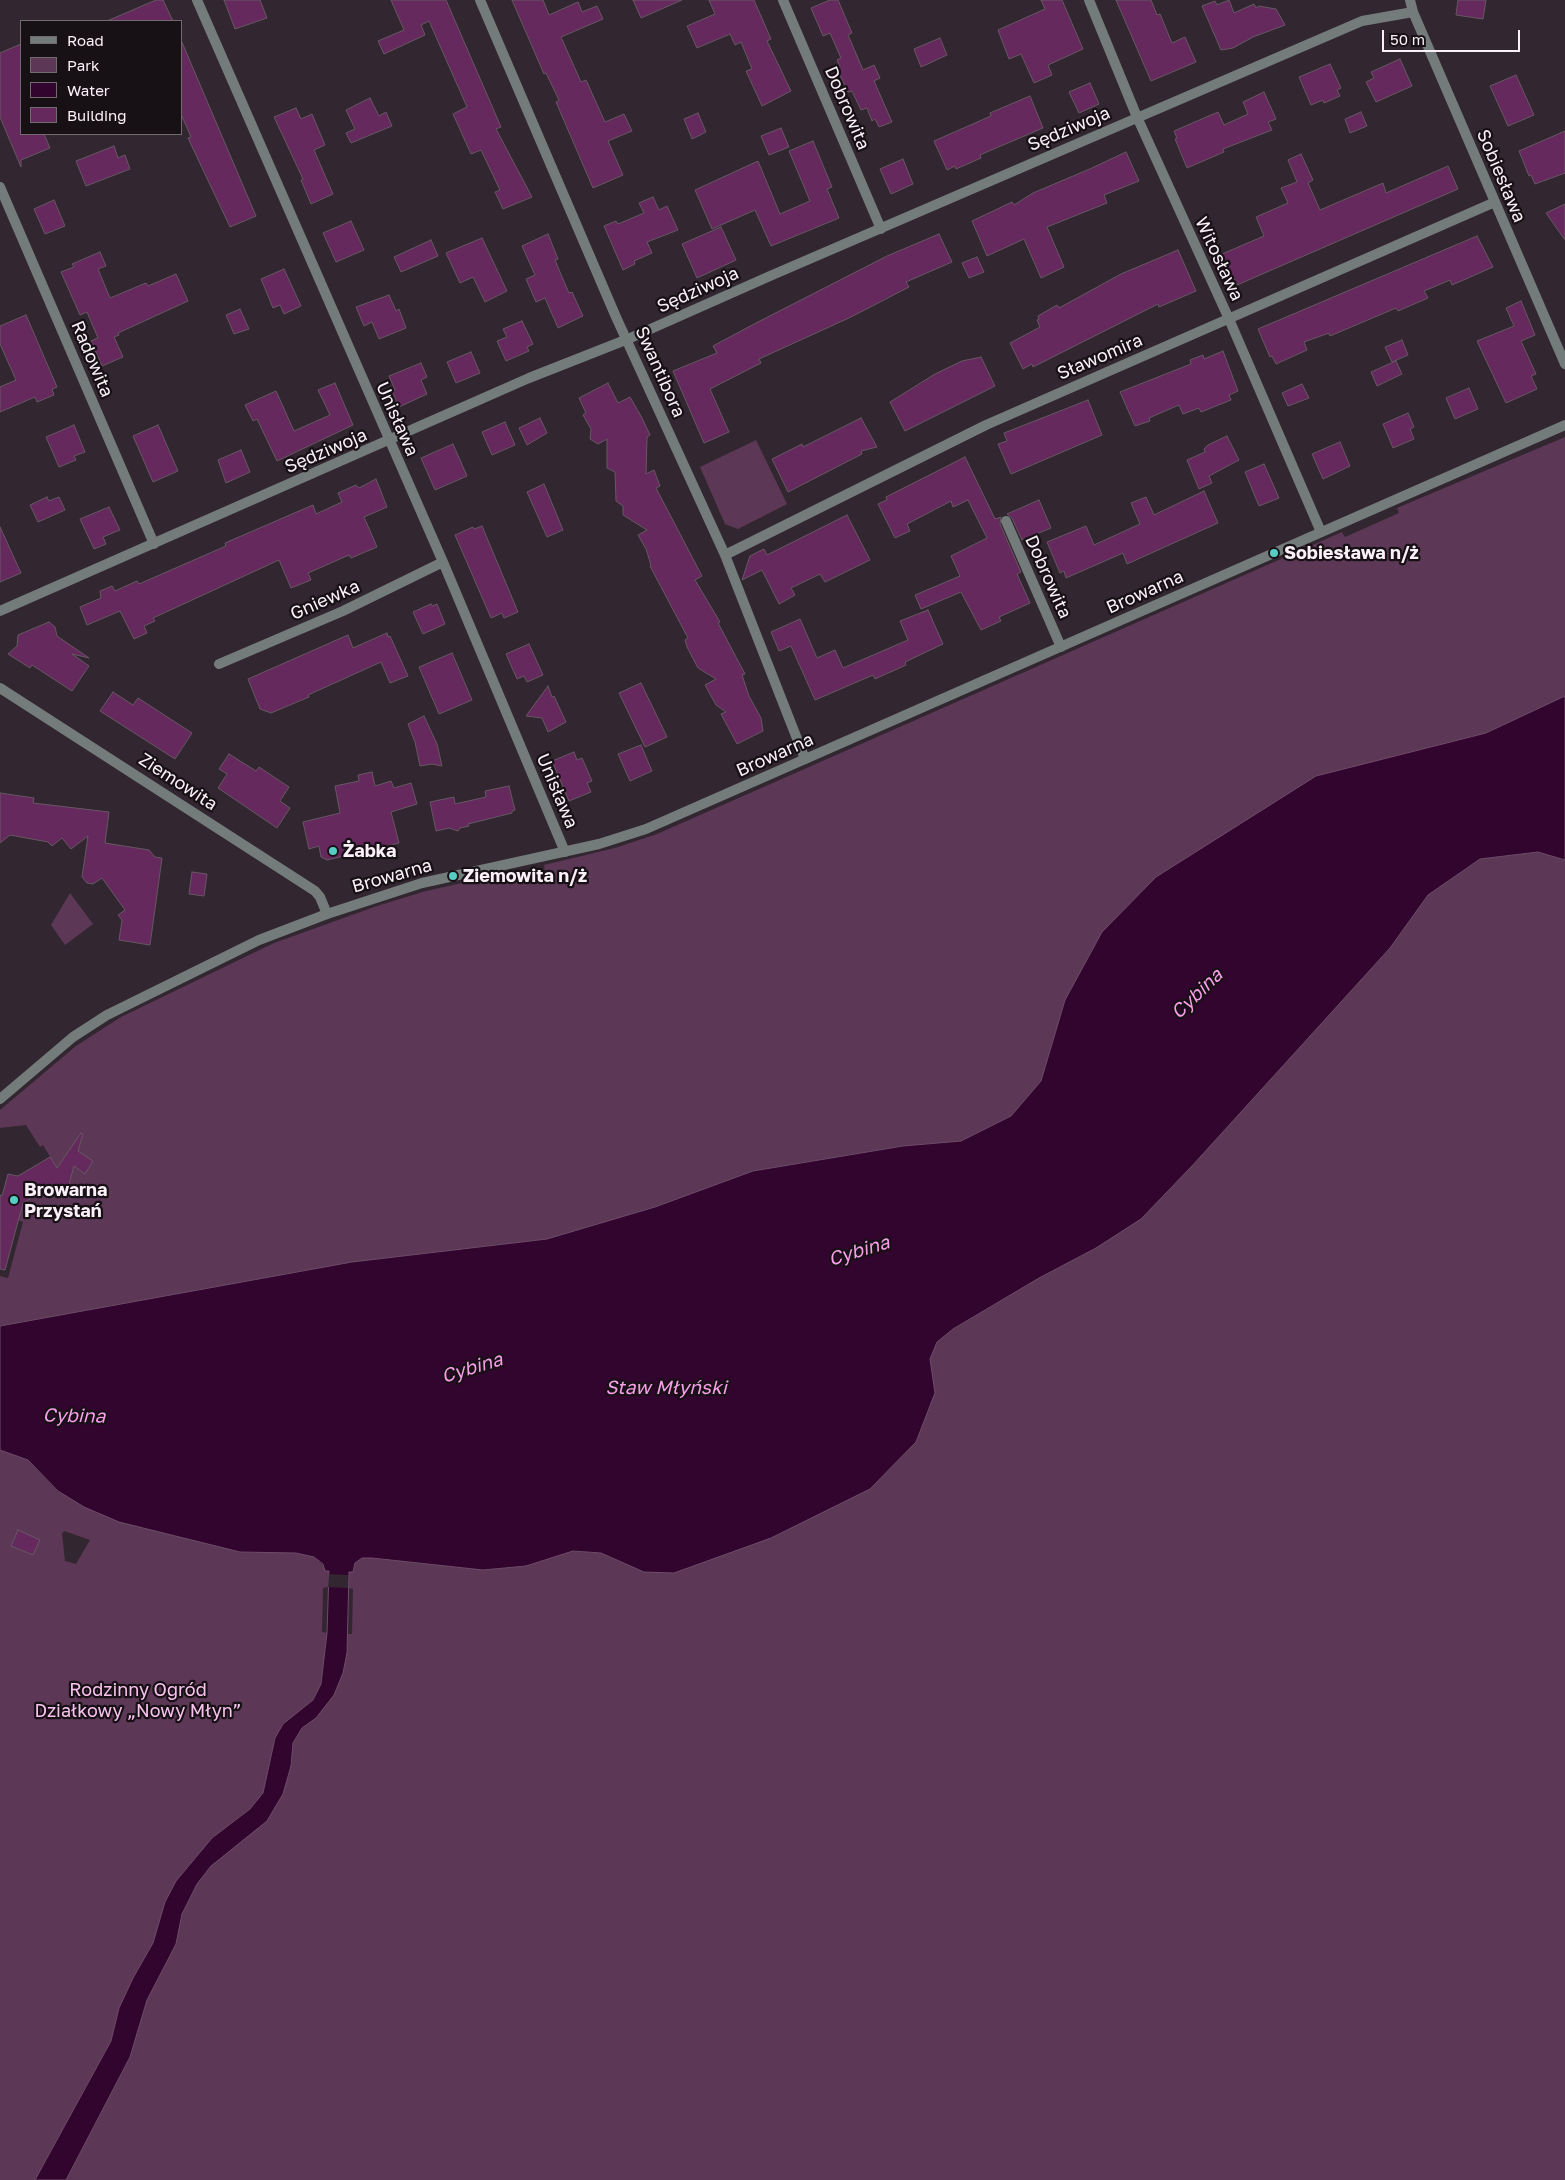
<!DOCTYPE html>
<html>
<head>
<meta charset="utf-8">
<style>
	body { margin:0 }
	#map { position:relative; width:1565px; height:2180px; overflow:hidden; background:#322730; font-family:"Golos Text",sans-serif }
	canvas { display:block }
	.legend { position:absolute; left:20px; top:20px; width:162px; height:115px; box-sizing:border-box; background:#171116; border:1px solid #716b70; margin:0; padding:6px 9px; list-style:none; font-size:15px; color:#f9f1f7 }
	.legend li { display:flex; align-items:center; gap:10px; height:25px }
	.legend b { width:25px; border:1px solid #716b70 }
	.scale { position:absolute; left:1382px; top:30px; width:138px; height:22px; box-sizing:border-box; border:2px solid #f9f1f7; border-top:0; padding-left:6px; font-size:15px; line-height:18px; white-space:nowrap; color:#f9f1f7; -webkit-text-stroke:4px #171116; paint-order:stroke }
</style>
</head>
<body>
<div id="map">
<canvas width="1565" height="2180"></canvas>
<ul class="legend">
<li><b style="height:6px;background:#747c7b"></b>Road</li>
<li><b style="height:14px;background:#5c3856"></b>Park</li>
<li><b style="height:14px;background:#32052e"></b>Water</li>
<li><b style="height:14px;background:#66295e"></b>Building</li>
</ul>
<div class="scale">50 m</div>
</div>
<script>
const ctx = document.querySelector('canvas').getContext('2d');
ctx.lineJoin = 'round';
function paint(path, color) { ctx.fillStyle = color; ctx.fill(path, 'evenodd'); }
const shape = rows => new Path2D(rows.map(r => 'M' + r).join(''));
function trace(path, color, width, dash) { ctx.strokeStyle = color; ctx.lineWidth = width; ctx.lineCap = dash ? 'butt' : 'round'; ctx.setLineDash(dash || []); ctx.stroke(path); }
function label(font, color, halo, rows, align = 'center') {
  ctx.font = font + ' "Golos Text",sans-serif'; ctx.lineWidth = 4.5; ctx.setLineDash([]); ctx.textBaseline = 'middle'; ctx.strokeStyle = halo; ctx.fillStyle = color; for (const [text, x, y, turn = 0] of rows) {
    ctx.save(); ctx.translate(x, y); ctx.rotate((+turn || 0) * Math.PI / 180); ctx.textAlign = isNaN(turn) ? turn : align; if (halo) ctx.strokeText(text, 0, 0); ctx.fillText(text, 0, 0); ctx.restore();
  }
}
const green = shape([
	[1565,437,1565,696,1486,733,1316,776,1065,1000,1041,1081,1011,1116,961,1141,903,1146,753,1171,655,1207,547,1239,352,1262,0,1326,0,1276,8,1278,23,1222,18,1220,12,1204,55,1184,68,1187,72,1173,58,1170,43,1145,40,1147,26,1125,0,1128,0,1110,76,1046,121,1017,274,943,377,906,426,891,480,879,482,884,545,871,544,865,615,848,657,834,1342,532,1345,537,1399,513,1397,508],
	[756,440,787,504,738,529,725,524,700,467],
	[1538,852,1565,860,1565,2180,66,2180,130,2057,147,2000,176,1944,182,1914,197,1884,291,1766,293,1743,302,1728,316,1718,347,1653,346,1634,352,1634,353,1589,348,1588,349,1572,353,1572,355,1563,362,1558,372,1558,483,1570,526,1566,572,1551,601,1553,644,1572,935,1393,930,1359,937,1342,953,1329,1039,1278,1096,1248,1191,1167,1390,948,1428,895,1480,859],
	[70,893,93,924,65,945,51,925],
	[0,1450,28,1460,58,1492,240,1552,296,1553,314,1557,329,1571,328,1587,323,1588,322,1632,327,1633,321,1684,313,1700,283,1724,275,1738,263,1793,250,1809,212,1838,165,1902,153,1943,133,1978,119,2008,111,2041,35,2180,0,2180],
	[64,1531,90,1540,76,1564,65,1561,62,1534]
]);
const water = shape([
	[1565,696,1565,860,1538,852,1480,859,1428,895,1390,948,1191,1167,1141,1219,1096,1248,1039,1278,953,1329,937,1342,930,1359,935,1393,916,1442,870,1489,771,1538,674,1573,644,1572,601,1553,573,1551,526,1566,483,1570,372,1558,362,1558,355,1563,353,1572,349,1572,347,1653,343,1673,334,1695,316,1718,302,1728,293,1743,291,1766,283,1794,267,1821,211,1866,197,1884,182,1914,176,1944,147,2000,130,2057,66,2180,35,2180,111,2041,119,2008,133,1978,153,1943,165,1902,176,1881,212,1838,250,1809,263,1793,275,1738,283,1724,313,1700,321,1684,327,1633,329,1571,325,1571,323,1564,314,1557,296,1553,240,1552,119,1522,84,1507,58,1491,28,1460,0,1450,0,1326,352,1262,547,1239,655,1207,753,1171,903,1146,961,1141,1011,1116,1041,1081,1065,1000,1102,932,1156,877,1316,776,1486,733,1565,696]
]);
const pier = shape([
	[329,1574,348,1575,348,1588,328,1587]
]);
const building = shape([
	[156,0,163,0,173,21,107,21,156,0],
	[224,0,260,0,267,18,235,29,224,0],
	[391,0,446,0,501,127,496,129,532,197,503,209,495,192,500,190,481,150,471,154,453,114,467,107,429,21,421,25,425,35,384,54,378,41,404,30,391,0],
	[512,0,543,0,549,15,578,2,582,12,597,6,603,19,561,37,581,82,586,80,605,122,624,114,632,131,608,141,623,175,593,188,556,102,559,100,546,73,544,74,512,0],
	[633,0,682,0,641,18,633,0],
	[709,0,754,0,771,39,767,41,791,91,762,106,746,71,752,69,741,42,735,45,730,34,697,48,687,26,715,14,709,0],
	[830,0,838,0,852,33,848,35,863,70,874,65,880,78,874,81,892,122,879,127,875,119,872,121,867,108,861,110,852,91,848,92,837,69,840,67,837,60,841,58,830,33,823,36,811,8,830,0],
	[1041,0,1062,0,1083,49,1048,65,1052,75,1034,83,1021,54,1009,59,998,30,1045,9,1041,0],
	[1116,0,1151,0,1157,15,1160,14,1172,43,1185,37,1196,62,1151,81,1116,0],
	[1229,0,1234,13,1254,4,1256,8,1259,6,1276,9,1285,25,1253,37,1233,48,1221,50,1202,6,1215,1,1217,5,1229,0],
	[1458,0,1486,0,1483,19,1456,15,1458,0],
	[940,38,947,55,921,67,914,49,940,38],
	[181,40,256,216,230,227,188,138,191,137,181,114,181,40],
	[21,44,21,134,44,134,50,148,21,160,21,167,0,117,0,53,21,44],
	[1400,59,1412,86,1376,102,1366,82,1374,78,1371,72,1400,59],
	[1330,64,1341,88,1337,90,1340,96,1324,103,1323,100,1311,105,1299,77,1330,64],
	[1516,75,1534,115,1508,126,1490,86,1516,75],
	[1090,83,1099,104,1079,113,1069,92,1090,83],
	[1264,92,1276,119,1268,122,1272,130,1223,149,1224,152,1187,168,1175,139,1177,138,1174,131,1218,112,1224,125,1248,114,1243,102,1264,92],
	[1030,96,1043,128,989,151,980,155,981,158,956,169,955,166,947,170,934,141,991,116,990,113,1030,96],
	[370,98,379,116,386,112,392,126,351,143,346,133,355,129,346,110,370,98],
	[296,108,301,119,312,114,325,145,314,150,333,194,311,204,301,180,303,179,274,117,296,108],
	[1361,112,1367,126,1350,133,1345,119,1361,112],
	[698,113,706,132,692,139,684,119,698,113],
	[781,128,789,147,769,155,761,136,781,128],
	[1565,131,1565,173,1535,184,1531,175,1529,176,1519,151,1565,131],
	[813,141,832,187,827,189,839,218,771,246,755,210,712,229,695,190,758,161,780,214,810,201,789,151,813,141],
	[114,146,118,158,125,155,130,169,86,186,76,161,114,146],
	[1126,152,1139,181,1104,195,1107,203,1047,227,1064,267,1041,278,1024,239,987,256,972,221,1012,202,1014,205,1033,193,1092,168,1126,152],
	[1301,154,1313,180,1308,183,1320,210,1383,183,1386,193,1448,166,1458,189,1237,285,1222,254,1264,236,1256,217,1288,203,1281,188,1297,182,1288,160,1301,154],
	[903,159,913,184,891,194,880,169,903,159],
	[653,197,659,210,667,206,678,230,647,242,652,253,634,261,635,264,623,270,604,226,616,221,618,224,644,213,639,203,653,197],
	[54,200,65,226,45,234,34,209,54,200],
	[1565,204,1565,240,1546,213,1565,204],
	[351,221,364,250,336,262,323,233,351,221],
	[721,227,736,260,697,278,682,244,721,227],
	[548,234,558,259,555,260,562,277,569,293,572,292,583,316,558,328,545,298,536,302,526,279,535,275,522,246,548,234],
	[939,234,952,262,906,282,909,287,851,317,759,359,761,363,710,389,729,432,704,443,673,371,717,353,713,346,756,323,887,256,939,234],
	[1477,236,1493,267,1452,285,1450,280,1424,291,1428,298,1398,311,1396,308,1330,336,1329,333,1304,342,1307,350,1276,364,1272,356,1270,357,1258,329,1477,236],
	[482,238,507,291,485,302,473,277,460,283,446,253,482,238],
	[431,240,438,256,401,272,394,257,431,240],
	[1178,250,1196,291,1159,307,1158,304,1033,367,1032,364,1023,369,1010,343,1040,327,1037,320,1039,319,1038,316,1057,305,1059,308,1121,274,1178,250],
	[100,252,106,266,98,269,110,298,146,283,148,286,176,274,188,301,118,333,119,335,114,337,123,357,102,366,91,341,98,338,87,312,80,315,61,272,74,267,72,264,100,252],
	[977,257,984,272,969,278,962,263,977,257],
	[284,269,301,306,284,314,280,305,273,308,261,279,284,269],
	[389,295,396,311,399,309,406,328,379,339,372,322,364,326,356,307,389,295],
	[1521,301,1535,335,1521,341,1536,374,1531,376,1537,389,1506,403,1477,341,1514,326,1506,308,1521,301],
	[240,309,249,329,234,334,226,315,240,309],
	[26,315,57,387,52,389,54,395,37,402,35,397,0,412,0,387,16,380,0,344,0,326,26,315],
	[522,321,533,344,527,347,529,351,506,361,497,341,507,337,503,329,522,321],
	[1402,340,1408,355,1392,362,1385,347,1402,340],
	[1223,351,1238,391,1229,395,1231,400,1201,412,1199,408,1183,414,1179,405,1149,418,1150,421,1135,426,1120,392,1191,364,1190,360,1203,355,1204,359,1223,351],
	[471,352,480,373,456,383,447,362,471,352],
	[981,357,995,386,905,431,890,402,935,374,962,361,981,357],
	[1396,361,1402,374,1377,386,1371,372,1396,361],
	[421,363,427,377,421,380,427,394,399,407,392,391,395,390,389,376,421,363],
	[335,383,353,425,277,461,257,419,253,421,245,405,276,391,294,431,330,415,318,390,335,383],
	[608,383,618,403,630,397,642,418,650,435,647,437,646,474,654,470,660,486,656,488,702,576,695,580,720,622,718,623,745,674,742,675,749,696,761,718,763,731,737,744,721,714,726,712,716,705,705,685,716,679,698,668,687,647,685,640,688,638,650,566,651,565,646,549,638,535,647,530,623,515,623,506,616,501,615,472,607,468,607,439,598,444,590,439,591,429,583,415,586,413,579,398,608,383],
	[1302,384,1309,398,1288,406,1282,393,1302,384],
	[1469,388,1478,409,1455,419,1446,398,1469,388],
	[1088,400,1102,435,1011,474,998,444,1007,441,1004,433,1088,400],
	[1408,413,1414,427,1410,429,1414,439,1393,448,1383,424,1408,413],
	[540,418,547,433,527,445,519,428,540,418],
	[861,418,877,447,861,451,862,454,788,492,772,459,802,444,803,447,861,418],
	[505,422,515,445,492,455,482,432,505,422],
	[74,425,85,452,74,456,76,460,59,467,46,437,74,425],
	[158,425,178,471,153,482,133,436,158,425],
	[1227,436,1239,460,1209,476,1212,483,1199,489,1187,460,1205,452,1204,449,1208,445,1227,436],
	[1340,442,1350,466,1323,479,1312,454,1340,442],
	[453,444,467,476,435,490,421,458,453,444],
	[241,450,250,472,226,483,218,460,241,450],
	[965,457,995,519,1001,517,1000,524,1021,572,1017,574,1030,603,999,617,1001,621,981,630,961,592,921,609,915,595,960,576,951,556,987,538,968,500,953,507,951,501,907,524,910,531,895,538,878,504,887,500,886,497,965,457],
	[1264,464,1279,498,1259,506,1245,472,1264,464],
	[376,479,387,507,364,517,377,547,351,558,349,555,308,573,311,580,291,588,279,560,153,618,155,621,144,626,147,633,134,639,120,611,87,625,80,607,101,598,100,591,112,586,115,591,137,581,139,584,226,546,225,543,313,505,316,514,342,502,338,493,356,485,359,488,376,479],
	[544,484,563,530,547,537,527,492,544,484],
	[1204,491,1218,523,1127,564,1123,553,1066,578,1064,571,1060,573,1047,542,1086,526,1094,545,1140,524,1131,503,1146,497,1154,515,1204,491],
	[47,497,49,501,59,497,65,510,38,522,30,505,47,497],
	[1039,500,1051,528,1022,540,1012,518,1007,514,1039,500],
	[109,507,120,530,103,537,106,544,94,549,80,519,109,507],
	[847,515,870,560,825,582,820,574,791,588,795,595,779,604,762,570,742,580,750,556,764,549,767,555,847,515],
	[482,526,518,612,504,618,502,613,491,618,455,535,473,527,474,529,482,526],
	[0,527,21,573,0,582,0,527],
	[431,604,432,606,437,604,445,624,423,634,413,612,431,604],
	[928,610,943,644,905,662,906,665,875,679,873,675,815,700,791,646,779,651,771,632,800,619,817,658,835,650,843,668,908,640,900,621,928,610],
	[49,622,55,627,57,636,89,658,72,654,89,666,72,691,32,665,30,668,8,654,17,646,18,635,49,622],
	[387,633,388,637,390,636,408,676,390,683,381,662,308,695,309,697,271,713,260,709,248,679,348,635,353,648,387,633],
	[529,644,543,675,527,682,524,676,517,679,506,654,529,644],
	[452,653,472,700,439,714,419,667,452,653],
	[641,683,667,737,645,747,619,693,641,683],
	[548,686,552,697,554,696,566,722,548,732,542,718,526,716,548,686],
	[113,692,133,705,138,698,192,733,175,759,100,711,113,692],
	[424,716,437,744,442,766,432,764,420,766,415,742,408,724,424,716],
	[641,745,652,771,630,781,618,754,641,745],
	[574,752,577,760,582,758,592,781,587,783,591,792,569,801,552,761,574,752],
	[229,754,256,771,259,767,289,787,280,801,290,808,277,828,218,788,227,774,219,769,229,754],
	[372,772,375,786,391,781,394,788,411,783,417,804,391,812,399,843,327,860,321,857,319,846,309,849,303,822,340,813,335,786,359,781,358,775,372,772],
	[509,786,515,810,512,811,512,813,468,824,469,826,460,828,458,831,449,828,436,831,430,802,454,797,455,804,486,797,485,791,509,786],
	[0,793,34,798,33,803,109,812,105,843,149,850,155,857,162,858,150,945,119,940,122,920,118,915,125,910,102,878,93,884,87,883,82,877,88,836,71,849,62,838,52,846,48,842,10,835,0,843,0,793],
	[192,872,207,874,204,896,189,894,192,872],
	[81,1133,83,1134,78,1151,93,1161,85,1174,74,1166,68,1188,55,1184,23,1203,5,1270,0,1269,0,1195,2,1196,8,1174,18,1176,50,1157,57,1168,81,1133],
	[18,1530,40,1540,33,1555,11,1546,18,1530]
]);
const minor = shape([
	[197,0,443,562,565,852],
	[480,0,616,317,725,555,805,759],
	[783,0,881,229],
	[1089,0,1137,117,1229,319,1321,532],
	[1410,0,1413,12,1565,364],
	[0,187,154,544],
	[1006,521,1061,647],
	[725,555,986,425,1495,202],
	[0,611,529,378,628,339,770,276,1362,21,1413,12],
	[219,664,343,611,443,562],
	[0,688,315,891,320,897,327,914]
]);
const tertiary = shape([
	[0,1099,73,1037,107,1015,259,940,327,914,422,883,599,844,646,829,1565,425]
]);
const markers = [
	[1274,553,5,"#56cec3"],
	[333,851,5,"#56cec3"],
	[453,876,5,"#56cec3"],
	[14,1200,5,"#56cec3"]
];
const streetNames = [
	["Dobrowita",847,108,67],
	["Sędziwoja",1069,129,-23],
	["Sobiesława",1501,176,67],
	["Witosława",1219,259,65],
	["Sędziwoja",698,290,-24],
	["Sławomira",1100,357,-23],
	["Radowita",92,359,67],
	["Swantibora",660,372,66],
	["Unisława",397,419,66],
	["Sędziwoja",326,451,-23],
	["Dobrowita",1048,577,66],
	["Browarna",1145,592,-24],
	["Gniewka",325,600,-24],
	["Browarna",775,755,-24],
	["Ziemowita",178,782,33],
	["Unisława",557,791,67],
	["Browarna",392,876,-16]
];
const poiNames = [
	["Sobiesława n/ż",1284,553],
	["Żabka",343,851],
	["Ziemowita n/ż",463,876],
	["Browarna",24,1190],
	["Przystań",24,1211]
];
const parkNames = [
	["Rodzinny Ogród",138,1690],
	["Działkowy „Nowy Młyn”",138,1711]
];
const waterNames = [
	["Cybina",1197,994,-44],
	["Cybina",859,1251,-17],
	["Cybina",472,1368,-17],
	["Staw Młyński",666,1388],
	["Cybina",74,1416,1]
];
paint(green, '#5c3856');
paint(water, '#32052e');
trace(water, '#6e4c6a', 1);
paint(pier, '#322730');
paint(building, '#66295e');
trace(building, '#655862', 1);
trace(minor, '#747c7b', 10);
trace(tertiary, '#747c7b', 10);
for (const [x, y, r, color] of markers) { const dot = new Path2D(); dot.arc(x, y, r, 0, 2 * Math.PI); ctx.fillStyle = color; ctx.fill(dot); trace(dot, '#171116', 2); }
label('18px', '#f9f1f7', '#171116', streetNames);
label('bold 18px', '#f9f1f7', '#171116', poiNames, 'left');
label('18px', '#fac3ef', '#171116', parkNames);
label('italic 19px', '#f79de8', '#171116', waterNames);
</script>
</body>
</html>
